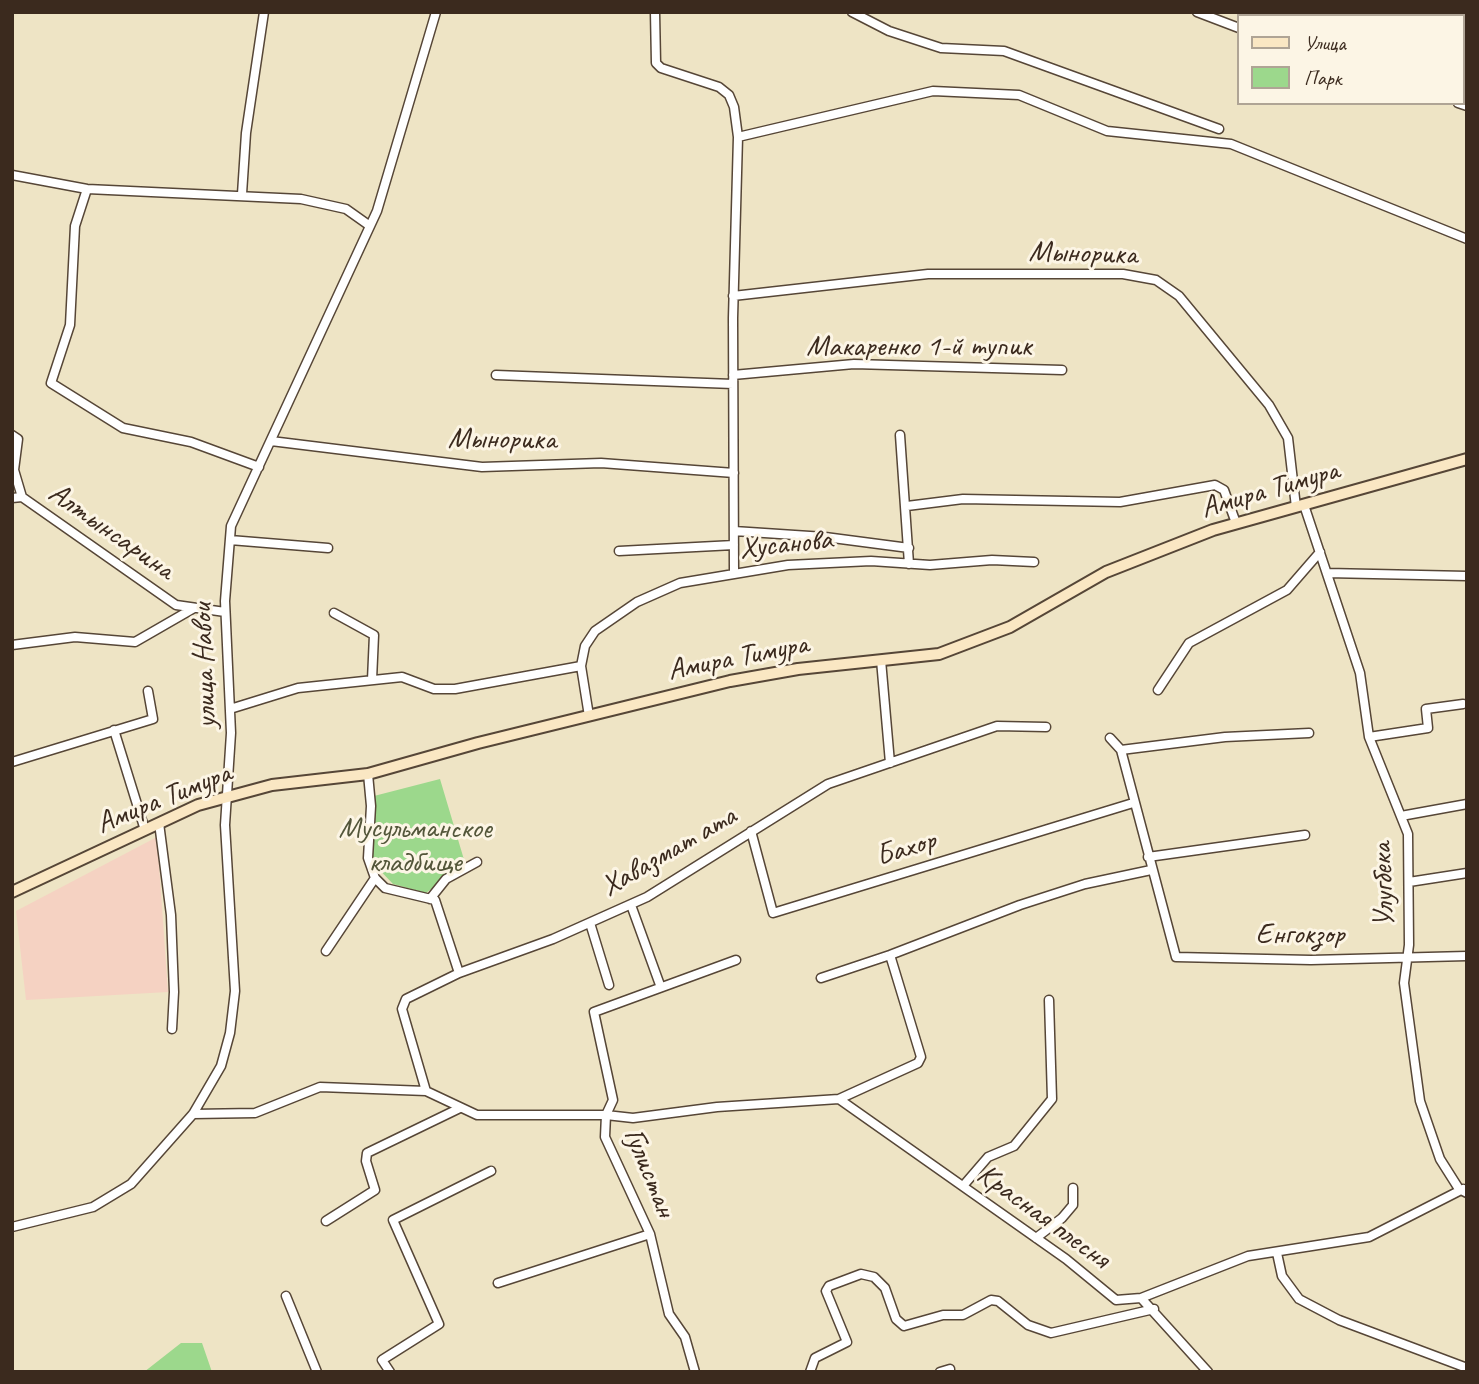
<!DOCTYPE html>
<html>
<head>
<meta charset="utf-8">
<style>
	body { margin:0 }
	#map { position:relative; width:1479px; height:1384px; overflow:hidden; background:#eee4c5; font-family:Caveat,sans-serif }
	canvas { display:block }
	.frame { position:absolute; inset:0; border:14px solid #3b2a1e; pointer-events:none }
	.legend { position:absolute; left:1237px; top:14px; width:228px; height:91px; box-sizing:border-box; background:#fcf5e5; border:2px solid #afa495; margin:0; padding:9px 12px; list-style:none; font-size:21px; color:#3b2a1e }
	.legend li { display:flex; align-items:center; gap:14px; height:35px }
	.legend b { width:35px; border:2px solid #afa495 }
</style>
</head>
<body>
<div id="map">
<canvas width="1479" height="1384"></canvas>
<div class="frame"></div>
<ul class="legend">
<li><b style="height:9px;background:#fae7c3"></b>Улица</li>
<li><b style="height:19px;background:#9cd88c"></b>Парк</li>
</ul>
</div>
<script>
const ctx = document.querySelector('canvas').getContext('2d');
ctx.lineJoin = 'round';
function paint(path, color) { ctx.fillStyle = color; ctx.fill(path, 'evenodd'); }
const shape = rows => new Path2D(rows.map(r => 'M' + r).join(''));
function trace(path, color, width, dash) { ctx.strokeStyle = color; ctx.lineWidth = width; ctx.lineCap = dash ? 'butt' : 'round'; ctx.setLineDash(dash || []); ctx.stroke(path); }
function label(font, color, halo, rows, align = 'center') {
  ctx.font = font + ' Caveat,sans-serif'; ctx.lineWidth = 6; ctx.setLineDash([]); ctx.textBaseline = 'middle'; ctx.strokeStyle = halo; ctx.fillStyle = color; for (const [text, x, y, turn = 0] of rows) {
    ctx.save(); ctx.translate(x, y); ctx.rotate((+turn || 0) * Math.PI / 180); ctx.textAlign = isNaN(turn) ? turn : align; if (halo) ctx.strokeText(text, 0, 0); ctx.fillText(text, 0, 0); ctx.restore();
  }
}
const built = shape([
	[157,837,168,992,26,1000,16,911]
]);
const green = shape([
	[440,779,465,863,426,893,393,884,372,862,374,796],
	[181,1343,202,1343,212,1372,144,1372]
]);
const street = shape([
	[655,12,656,63,661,68,719,87,729,95,734,107,738,137,733,318,734,573],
	[852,12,889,31,941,48,1004,51,1219,129],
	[1197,12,1239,28],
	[1463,90,1467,81],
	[1458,103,1467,106],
	[738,137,933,91,1019,95,1107,131,1231,144,1467,239],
	[12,175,87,189,301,199,346,209,370,226],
	[87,189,75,226,70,325,51,383,123,428,191,442,259,467],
	[242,194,246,133,264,12],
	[733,296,928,274,1123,274,1156,280,1179,296,1269,405,1288,438,1296,507],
	[496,375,733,384],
	[733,375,854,364,1062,370],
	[12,435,18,439,14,470,22,497],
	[900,435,909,564],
	[271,441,482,467,601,463,734,473],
	[12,498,22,497,176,605,225,612],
	[1304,505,1360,673,1369,737,1408,834,1409,945,1404,983,1420,1101,1440,1159,1459,1189,1467,1193],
	[907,506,963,499,1120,502,1215,485,1224,490,1236,523],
	[734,531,825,537,909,548],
	[230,540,328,548],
	[619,551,734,545],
	[1327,573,1467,576],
	[334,613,374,635,372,680],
	[12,645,75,637,135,642,194,608],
	[881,660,890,763],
	[1158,690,1189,643,1287,590,1320,552],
	[230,709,298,688,402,677,434,689,455,689,581,666],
	[589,716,581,666,585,646,595,631,637,602,680,583,788,565,871,561,930,565,992,560,1034,562],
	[114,730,145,830],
	[1369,737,1428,728,1426,709,1463,704],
	[1110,738,1121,750,1176,957,1311,960,1467,956],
	[1121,750,1225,737,1309,733],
	[12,762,153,719,148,691],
	[368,774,371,806,368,858,375,878,385,888,435,900,459,973],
	[1401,816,1467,804],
	[159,823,171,915,174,992,172,1029],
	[751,831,773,913,1133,803],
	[1148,857,1305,835],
	[1409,882,1467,873],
	[430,899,446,879,477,862],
	[631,905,660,985],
	[590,923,609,985],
	[326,951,375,878],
	[821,978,890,955,1020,905,1085,884,1151,870],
	[426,1091,402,1009,406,999,459,973,553,939,647,897,828,784,997,726,1046,727],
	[839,1099,1066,1259,1116,1300,1141,1298,1208,1372],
	[193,1114,255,1113,320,1087,426,1091,477,1115,606,1115,633,1118,717,1107,839,1099,918,1063,921,1057,890,955],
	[963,1186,988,1157,1014,1146,1052,1099,1049,1000],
	[326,1221,375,1190,366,1161,367,1153,460,1108],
	[12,1227,93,1207,131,1184,193,1114,221,1066,230,1033,235,991,225,825,231,733,225,601,231,526,377,211,436,12],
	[1036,1238,1062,1218,1073,1205,1073,1188],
	[1277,1253,1282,1276,1299,1299,1339,1320,1467,1368],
	[498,1283,650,1234],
	[286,1296,317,1372],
	[1141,1298,1248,1256,1369,1237,1463,1189],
	[390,1372,382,1360,439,1324,393,1220,491,1171],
	[695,1372,685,1337,669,1314,650,1234,605,1137,606,1115,613,1100,594,1012,736,960],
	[810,1372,815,1358,847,1342,826,1291,829,1286,861,1274,874,1277,885,1288,896,1319,904,1326,943,1315,963,1315,991,1300,998,1301,1028,1325,1051,1333,1154,1309],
	[940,1372,950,1369]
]);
const secondary = shape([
	[12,892,198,805,272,785,368,774,478,743,730,681,798,669,939,654,1010,627,1106,572,1213,530,1467,459]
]);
const streetNames = [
	["Мынорика",1083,254,2],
	["Макаренко 1-й тупик",919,347],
	["Мынорика",502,440,1],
	["Амира Тимура",1270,490,-16],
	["Алтынсарина",111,532,35],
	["Хусанова",786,545,-6],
	["Амира Тимура",738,658,-11],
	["улица Навои",205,666,-92],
	["Амира Тимура",164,799,-22],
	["Бахор",906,849,-17],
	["Хавазмат ата",669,852,-30],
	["Улугбека",1384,885,-92],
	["Енгокзор",1300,935],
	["Гулистан",649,1173,68],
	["Красная плесня",1043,1217,36]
];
const parkNames = [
	["Мусульманское",415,829],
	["кладбище",415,863]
];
paint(built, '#f5d2c2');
paint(green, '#9cd88c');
trace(street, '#564637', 11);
trace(secondary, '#564637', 14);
trace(street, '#fff', 8);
trace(secondary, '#fae7c3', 10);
label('30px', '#3b2a1e', '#fcf5e5', streetNames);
label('30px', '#53563a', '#fcf5e5', parkNames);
</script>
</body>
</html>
